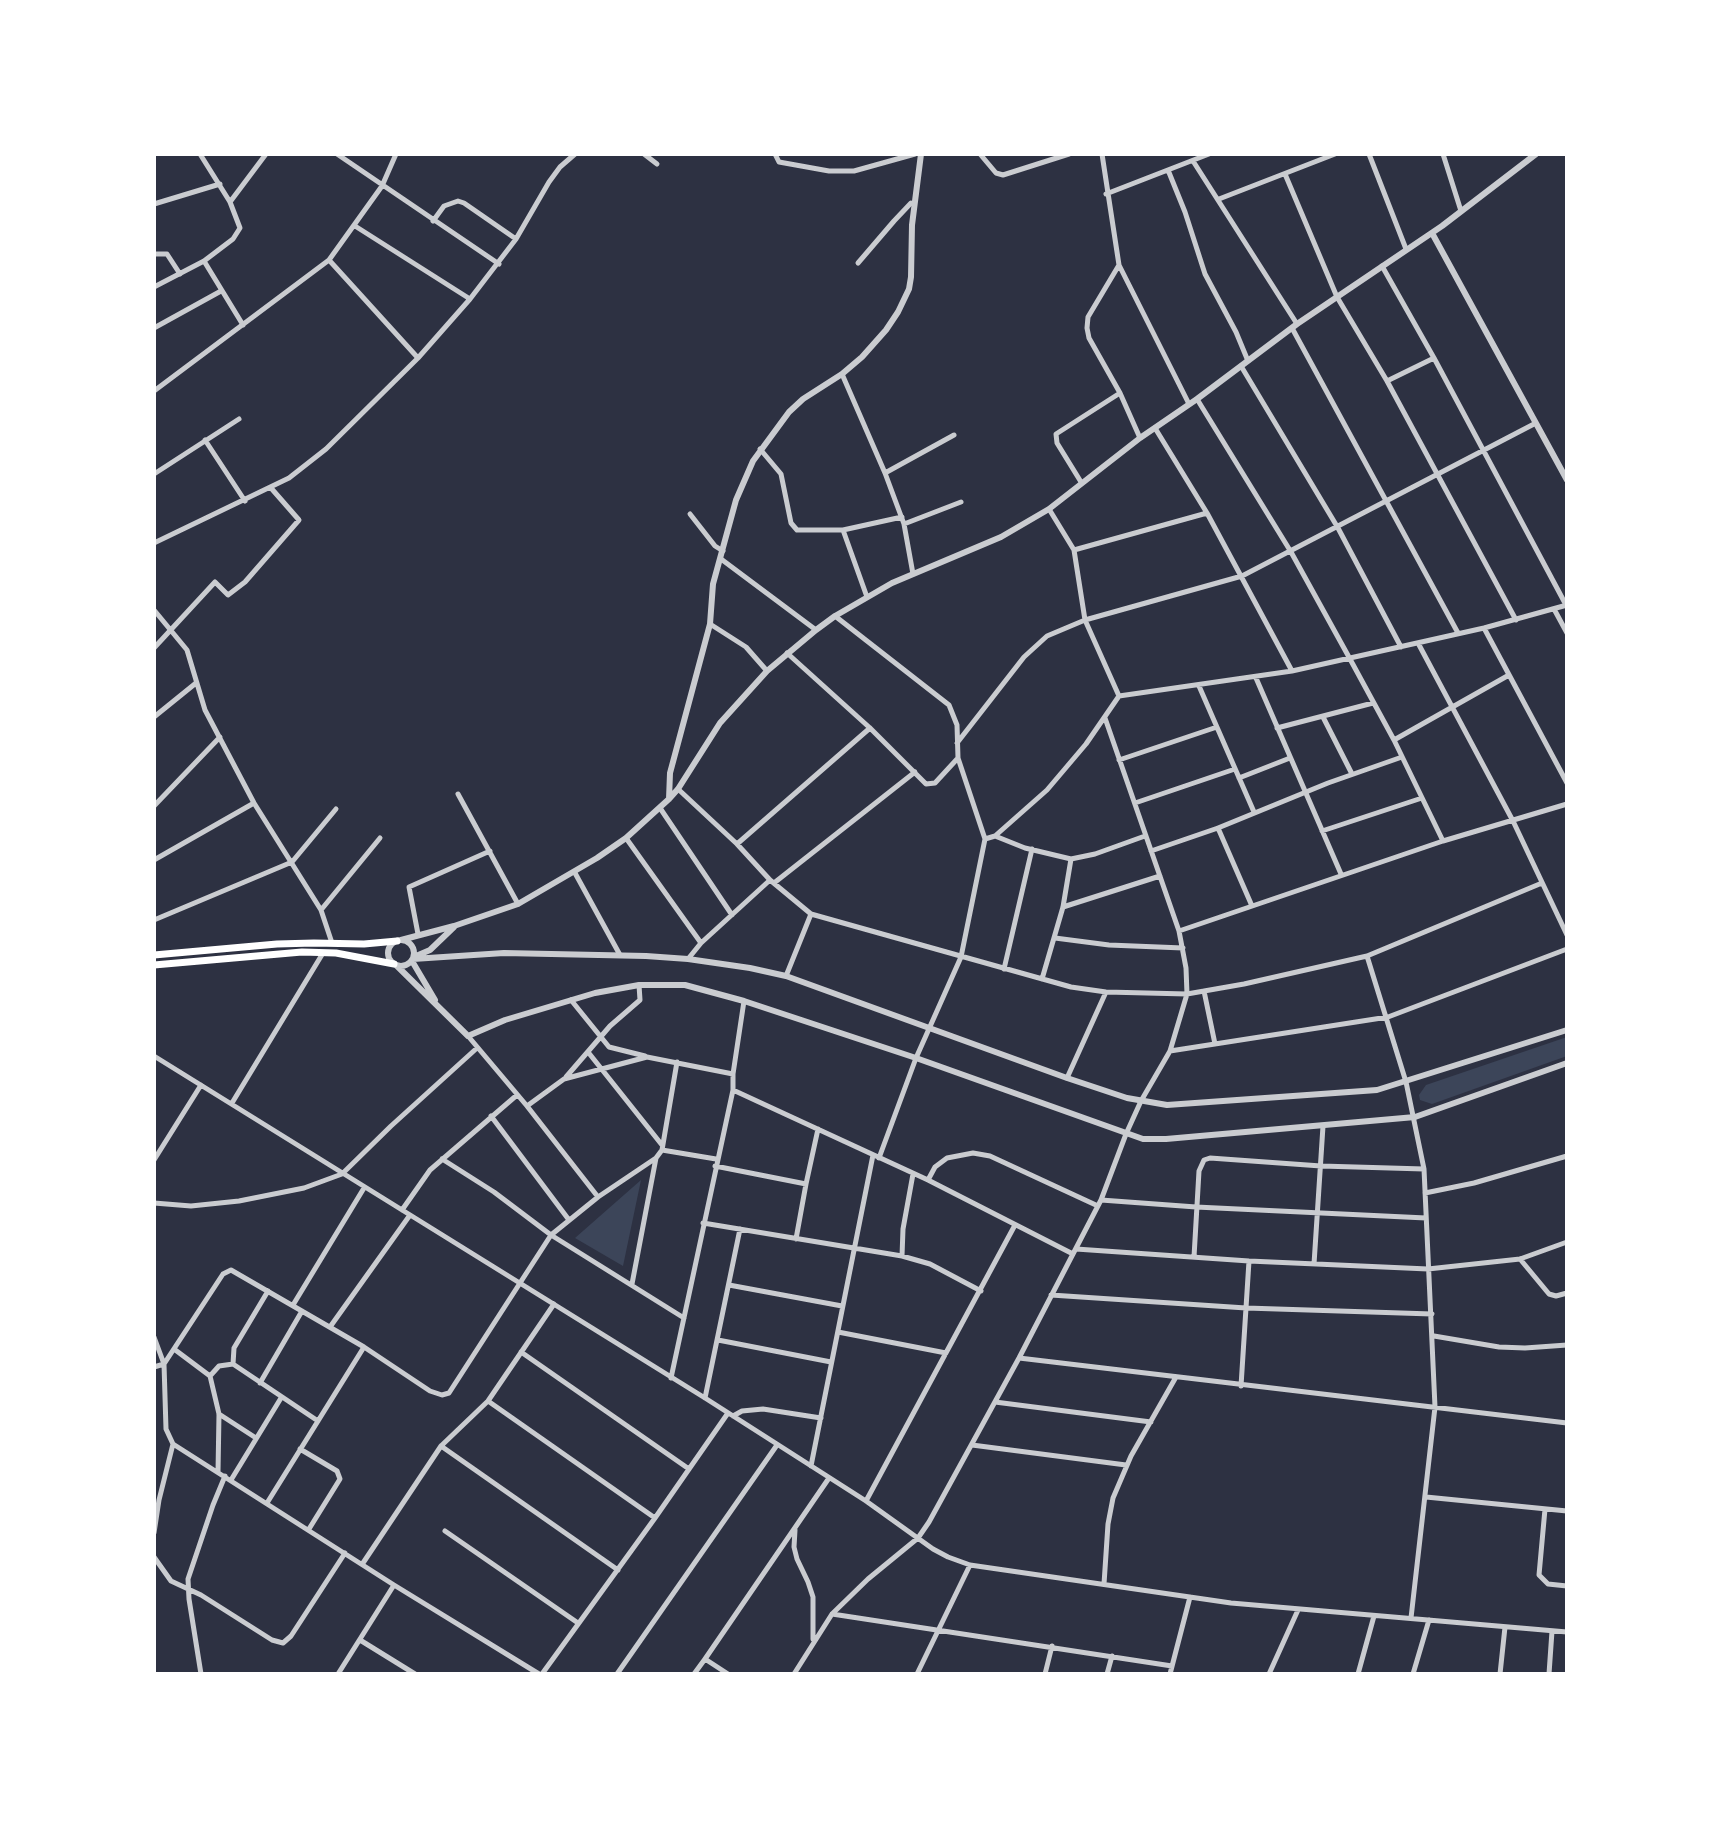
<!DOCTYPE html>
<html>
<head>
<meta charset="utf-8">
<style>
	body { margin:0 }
	#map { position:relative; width:1721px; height:1828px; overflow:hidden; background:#2d3142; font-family:"Space Grotesk",sans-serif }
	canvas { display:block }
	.frame { position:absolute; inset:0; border:156px solid #fff; pointer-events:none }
</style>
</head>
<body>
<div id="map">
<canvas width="1721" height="1828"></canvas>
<div class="frame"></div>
</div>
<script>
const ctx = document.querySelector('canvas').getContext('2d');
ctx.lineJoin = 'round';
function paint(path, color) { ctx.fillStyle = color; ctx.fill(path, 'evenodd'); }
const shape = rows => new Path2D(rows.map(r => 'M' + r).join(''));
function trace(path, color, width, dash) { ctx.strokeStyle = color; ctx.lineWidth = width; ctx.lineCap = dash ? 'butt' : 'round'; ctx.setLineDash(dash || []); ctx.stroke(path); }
const green = shape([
	[1567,1037,1567,1056,1432,1104,1420,1100,1419,1095,1426,1085],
	[641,1180,623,1266,575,1238]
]);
const minor = shape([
	[337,154,499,264],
	[644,154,657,164],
	[775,154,779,162,829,171,854,171,915,154],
	[980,154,996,173,1003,175,1069,154],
	[1102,154,1119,265,1088,317,1087,328,1089,338,1120,393,1140,438],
	[1369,154,1406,249],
	[1443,154,1461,211],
	[1193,161,1297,324],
	[1168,170,1185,212,1205,274,1236,332,1248,361],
	[1285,174,1337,297,1387,381,1516,620],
	[1106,194,1209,154],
	[1219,199,1335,154],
	[230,202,266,154],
	[154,204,220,184],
	[433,221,444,206,458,201,464,203,516,239],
	[355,226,470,299],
	[154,254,167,254,180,274],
	[329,260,418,358],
	[204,261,243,325],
	[858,263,894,221,911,203,914,204],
	[1119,265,1189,404],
	[1382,266,1434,358,1566,605],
	[154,287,204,261,233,239,240,228,230,202,200,154],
	[154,328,221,291],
	[1292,328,1458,633],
	[1241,366,1338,528,1401,647],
	[842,374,885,473,904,524,913,574],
	[1387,381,1434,358],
	[154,391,329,260,382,186,396,154],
	[1197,399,1291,552,1350,659,1394,740,1443,841],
	[1155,428,1207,513,1292,671],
	[205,440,245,501],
	[760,449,781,474,791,523,797,530,843,530,902,517],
	[885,473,954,435],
	[154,474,239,419],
	[1081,482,1057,443,1056,434,1120,393],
	[1049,509,1074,550,1085,620,1119,696],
	[690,514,715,546,723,551],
	[904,524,961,502],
	[843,530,867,597],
	[154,543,289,478,326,449,418,358,470,299,516,239,549,182,560,167,575,154],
	[1074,550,1207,513],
	[721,559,816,630],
	[1554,609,1567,633],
	[154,610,187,650,205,710,254,803,321,910,332,943],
	[835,616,949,705,957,725,958,758,985,839,961,957,916,1058,879,1158],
	[710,624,746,647,767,671],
	[1484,628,1567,783],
	[1418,643,1513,821,1567,935],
	[154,648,215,582,228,595,245,582,299,520,271,488],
	[787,653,870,728,926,784,935,783,958,758],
	[1256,678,1341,874],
	[1199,686,1254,812],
	[1119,696,1292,671,1484,628,1567,605],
	[154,717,196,683],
	[1323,717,1352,774],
	[1277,728,1373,703],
	[1394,740,1509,675],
	[957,743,1024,657,1047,636,1085,620,1242,576,1534,424],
	[1119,760,1217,727],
	[1239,778,1290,758],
	[678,789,737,844,770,880,811,914,1071,987,1106,992,1187,994,1244,984,1367,956,1542,883],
	[458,794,518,904],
	[1135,803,1235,769],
	[154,806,220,737],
	[660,808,732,915],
	[1218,828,1252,906],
	[1322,831,1422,798],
	[995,836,1025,848,1071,859,1095,854,1145,836],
	[626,838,701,943],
	[985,839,995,836,1047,790,1086,744,1119,696],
	[737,844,870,728],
	[1151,851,1218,828,1328,783,1402,757],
	[154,860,254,803],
	[575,873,620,955],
	[774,883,915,772],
	[1063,907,1160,876],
	[321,910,380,838],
	[154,920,292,862,336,809],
	[1179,931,1443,841,1567,804],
	[418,934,409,887,490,851],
	[1055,938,1109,945,1183,948],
	[1367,956,1406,1082,1424,1169,1435,1407,1411,1618],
	[688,959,701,943,770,880],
	[1004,969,1032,849],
	[786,976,811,914],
	[1042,979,1063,907,1071,859],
	[1204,991,1215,1044],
	[571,1000,609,1047,645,1056],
	[468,1036,527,1106,598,1197],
	[1170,1051,1388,1017,1567,949],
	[588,1052,662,1145],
	[154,1056,705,1398,866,1501,933,1549,948,1557,970,1565,1231,1603,1567,1632],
	[566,1077,610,1026,640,1000,639,985],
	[1067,1078,1106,992],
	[733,1090,928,1180,1073,1254],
	[232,1103,323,953],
	[527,1106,564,1079,647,1057,733,1074],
	[491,1116,569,1220],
	[662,1150,716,1159],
	[442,1159,494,1192,551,1235,684,1318],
	[154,1160,201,1085],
	[715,1166,806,1184,796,1239],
	[928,1180,935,1167,947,1158,973,1153,990,1156,1098,1206],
	[806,1184,818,1129],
	[1425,1193,1474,1183,1567,1156],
	[1101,1200,1196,1207,1426,1218],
	[154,1203,191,1206,239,1201,304,1188,342,1174,391,1126,477,1048],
	[402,1210,430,1170,517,1095],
	[703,1223,902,1256,930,1264,981,1291],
	[1076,1249,1249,1261,1428,1269,1520,1259,1567,1242],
	[902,1256,903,1229,913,1174],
	[1194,1257,1199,1171,1204,1160,1210,1158,1321,1166,1424,1169],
	[1520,1259,1549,1294,1556,1296,1567,1293],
	[1314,1264,1323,1126],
	[632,1284,656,1158],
	[729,1285,842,1306],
	[1051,1295,1246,1308,1432,1314],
	[293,1305,364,1188],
	[330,1327,410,1215],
	[838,1332,946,1353],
	[1434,1336,1499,1347,1525,1348,1567,1345],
	[154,1337,164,1364,166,1429,173,1444,394,1585,539,1674],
	[718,1340,831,1362],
	[174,1349,210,1376,219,1414,218,1472],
	[521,1352,689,1469],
	[1019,1358,1567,1423],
	[233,1364,234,1348,268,1291],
	[154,1367,164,1364,223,1274,231,1270,364,1347,430,1391,442,1395,449,1393,551,1235,598,1197,656,1158,662,1150,677,1062],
	[210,1376,219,1366,233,1364,318,1421],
	[671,1378,733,1090,733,1074,744,1001],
	[260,1383,302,1311],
	[1241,1386,1249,1261],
	[705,1398,740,1229],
	[488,1401,655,1518],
	[995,1402,1151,1422],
	[219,1414,256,1438],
	[733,1416,742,1411,763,1409,821,1418],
	[972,1445,1126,1465],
	[441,1446,618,1570],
	[300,1449,337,1471,340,1479,309,1529],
	[811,1466,873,1155],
	[231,1480,281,1398],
	[1426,1497,1567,1511],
	[866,1501,1015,1225],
	[267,1503,364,1347],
	[1545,1509,1539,1575,1548,1584,1567,1586],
	[795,1530,794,1547,797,1559,808,1582,813,1597,813,1639],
	[445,1531,578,1623],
	[154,1533,159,1500,173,1444],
	[154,1557,171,1581,201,1595,272,1640,283,1643,291,1636,345,1553],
	[363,1563,441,1446,488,1401,554,1304],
	[1104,1584,1108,1524,1113,1498,1131,1456,1176,1377],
	[832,1614,1172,1666],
	[360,1640,415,1674],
	[705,1659,829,1478],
	[201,1674,189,1599,188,1579,213,1505,225,1476],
	[338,1674,394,1585],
	[542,1674,655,1518,728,1413],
	[617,1674,777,1445],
	[694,1674,705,1659,728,1674],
	[794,1674,832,1614,868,1579,918,1538,929,1522,1019,1358,1101,1200,1126,1134,1141,1101,1170,1051,1187,994,1186,968,1179,931,1105,718],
	[917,1674,970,1565],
	[1045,1674,1052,1646],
	[1107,1674,1112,1656],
	[1170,1674,1190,1597],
	[1269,1674,1298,1610],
	[1358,1674,1374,1616],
	[1413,1674,1429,1620],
	[1500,1674,1505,1627],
	[1549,1674,1552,1631]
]);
const tertiary = shape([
	[1432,233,1567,480],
	[669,799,670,773,710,624,713,584,736,500,753,461,789,412,803,399,842,374,862,357,886,330,898,312,909,289,911,277,912,225,921,154],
	'388 953a13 13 0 1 1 26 0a13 13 0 1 1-26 0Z',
	[401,940,454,926,518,904,597,858,626,838,669,799,678,789,720,723,767,671,816,630,835,616,892,583,1001,537,1049,509,1140,438,1197,399,1297,324,1442,226,1536,154],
	[416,956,430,950,454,927],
	[413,959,504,953,646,956,688,959,750,968,786,976,1067,1078,1127,1098,1167,1105,1377,1090,1567,1030],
	[412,961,435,1000],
	[397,966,468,1036,505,1020,595,993,639,985,685,985,744,1001,916,1058,1143,1139,1166,1139,1415,1117,1567,1063]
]);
const secondary = shape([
	[154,955,277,944,314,943,364,944,397,941],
	[154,965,302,952,336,953,394,964]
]);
paint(green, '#3c4559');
trace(minor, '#caccd0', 5);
trace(tertiary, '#caccd0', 6);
trace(secondary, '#fff', 7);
</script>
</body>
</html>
